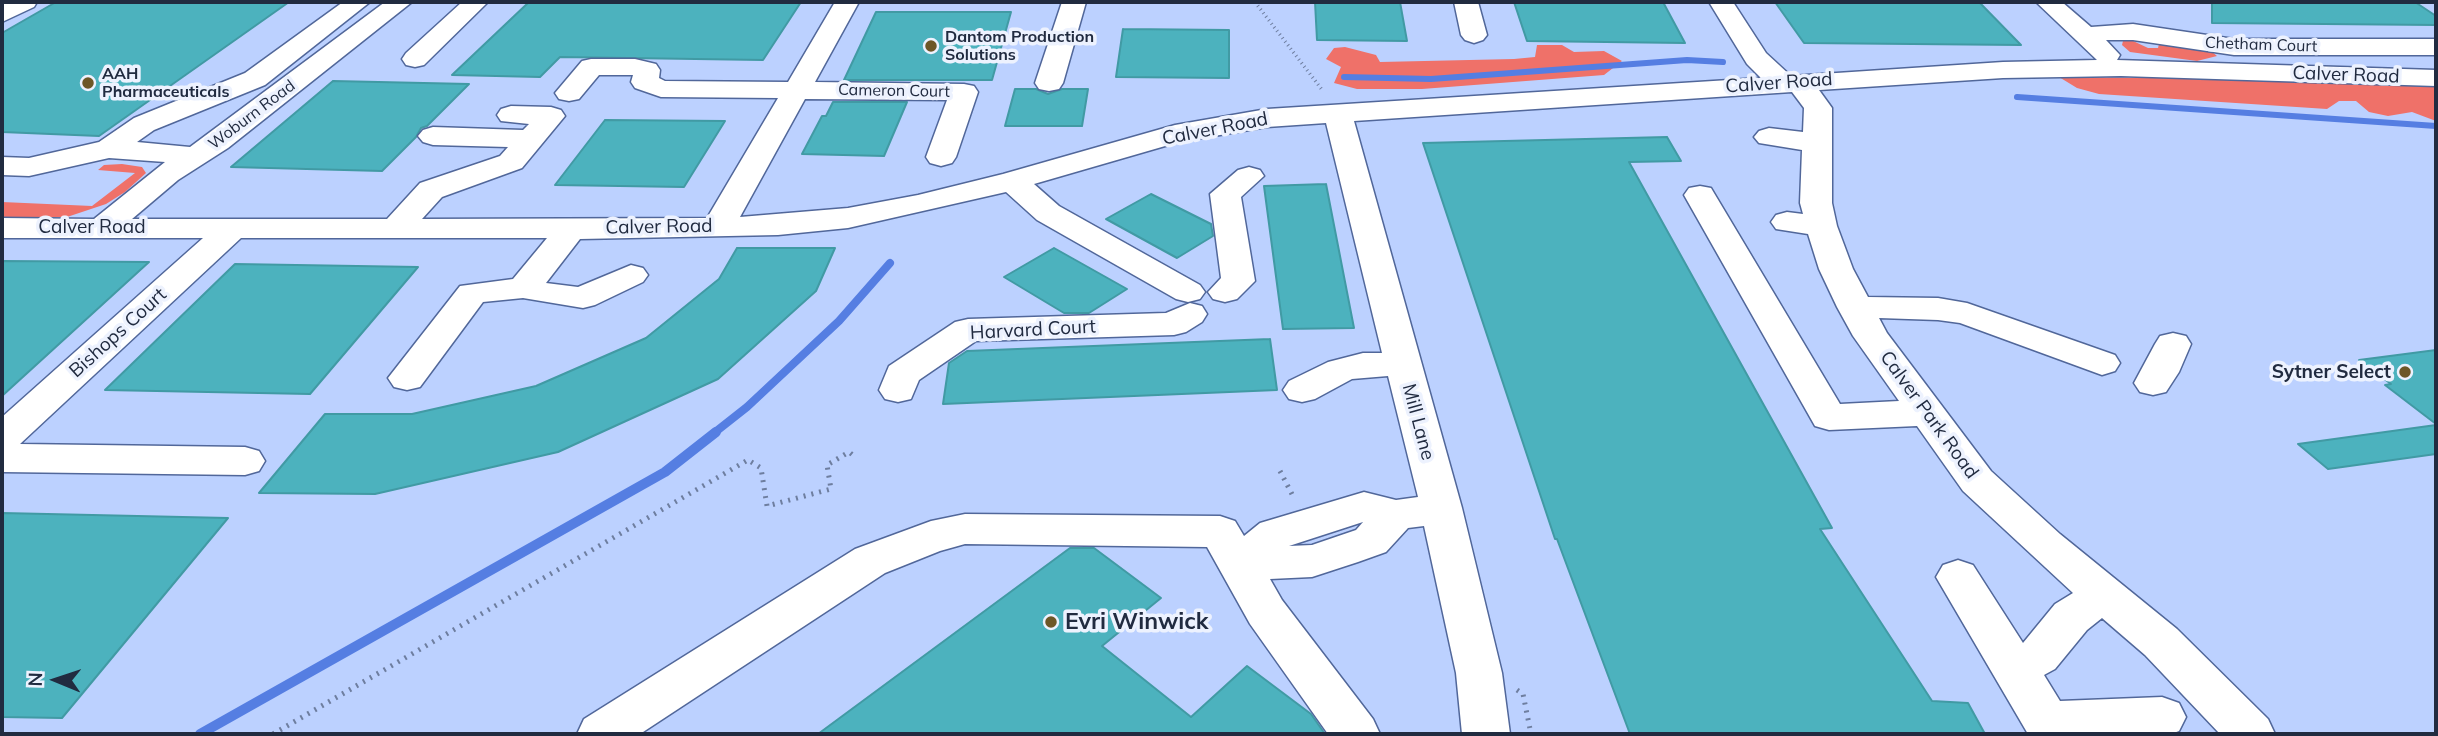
<!DOCTYPE html>
<html>
<head>
<meta charset="utf-8">
<style>
	body { margin:0 }
	#map { position:relative; width:2438px; height:736px; overflow:hidden; background:#bcd1ff; font-family:Mulish,sans-serif }
	canvas { display:block }
	.frame { position:absolute; inset:0; border:4px solid #212b40; pointer-events:none }
	.north { position:absolute; left:21px; top:645px; width:70px; height:70px; -webkit-text-stroke:5px #edf2fe; paint-order:stroke; rotate:272deg; font-size:19px; font-weight:700; line-height:28px; text-align:center; color:#212b40 }
	.north::after { content:''; display:block; margin:auto; width:24px; height:32px; background:#212b40; clip-path:polygon(50% 0,100% 100%,50% 72%,0 100%) }
</style>
</head>
<body>
<div id="map">
<canvas width="2438" height="736"></canvas>
<div class="frame"></div>
<div class="north">N</div>
</div>
<script>
const ctx = document.querySelector('canvas').getContext('2d');
ctx.lineJoin = 'round';
function paint(path, color) { ctx.fillStyle = color; ctx.fill(path, 'evenodd'); }
const shape = rows => new Path2D(rows.map(r => 'M' + r).join(''));
function trace(path, color, width, dash) { ctx.strokeStyle = color; ctx.lineWidth = width; ctx.lineCap = dash ? 'butt' : 'round'; ctx.setLineDash(dash || []); ctx.stroke(path); }
function label(font, color, halo, rows, align = 'center') {
  ctx.font = font + ' Mulish,sans-serif'; ctx.lineWidth = 7; ctx.setLineDash([]); ctx.textBaseline = 'middle'; ctx.strokeStyle = halo; ctx.fillStyle = color; for (const [text, x, y, turn = 0] of rows) {
    ctx.save(); ctx.translate(x, y); ctx.rotate((+turn || 0) * Math.PI / 180); ctx.textAlign = isNaN(turn) ? turn : align; if (halo) ctx.strokeText(text, 0, 0); ctx.fillText(text, 0, 0); ctx.restore();
  }
}
const forest = shape([
	[2131,40,2148,48,2158,48,2159,44,2189,46,2211,51,2217,56,2197,61,2130,52,2122,45,2123,41],
	[1537,45,1562,45,1574,52,1604,51,1622,61,1604,75,1422,89,1357,89,1334,83,1341,67,1326,59,1334,48,1345,47,1376,55,1380,62,1514,59,1535,57],
	[2059,77,2252,79,2436,86,2436,121,2412,112,2388,116,2369,112,2356,101,2339,101,2327,109,2099,94,2077,88],
	[122,164,142,167,146,173,125,192,106,204,67,217,2,217,2,202,92,206,135,173,98,170,104,165]
]);
const streamFar2 = shape([
	[1344,77,1431,79,1687,60,1723,62],
	[2017,97,2436,126]
]);
const streamFar1 = shape([
	[714,433,747,407,839,321,890,263]
]);
const stream = shape([
	[200,734,665,472,716,432]
]);
const building = shape([
	[56,2,289,2,99,136,2,132,2,33,56,2],
	[529,2,801,2,763,60,560,57,540,77,452,75,529,2],
	[1315,2,1400,2,1407,41,1317,40,1315,2],
	[1514,2,1663,2,1685,43,1527,41,1514,2],
	[1775,2,1979,2,2021,45,1804,43,1775,2],
	[2212,2,2415,2,2436,16,2436,25,2212,23,2212,2],
	[876,12,1011,12,992,80,844,80,876,12],
	[1123,29,1229,30,1229,78,1116,77,1123,29],
	[333,81,469,84,427,126,421,128,416,137,382,171,231,167,333,81],
	[1015,89,1036,89,1048,94,1062,89,1088,89,1082,126,1005,126,1015,89],
	[833,102,907,102,884,156,802,154,822,116,826,116,833,102],
	[605,120,725,121,684,187,555,185,605,120],
	[1667,137,1681,161,1629,162,1832,528,1820,529,1932,701,1968,703,1985,734,1630,734,1557,539,1555,539,1423,143,1667,137],
	[1326,184,1354,328,1283,329,1264,186,1326,184],
	[1151,194,1211,224,1213,236,1177,258,1106,219,1151,194],
	[737,248,835,248,816,291,718,379,558,452,375,494,259,493,325,414,412,414,536,386,646,338,719,279,737,248],
	[1054,248,1127,289,1089,313,1064,313,1004,277,1054,248],
	[2,261,149,262,2,396,2,261],
	[235,264,418,267,310,394,105,390,235,264],
	[1270,339,1277,390,943,404,949,363,967,351,1270,339],
	[2436,350,2436,424,2385,385,2391,384,2359,360,2436,350],
	[2436,425,2436,454,2328,469,2298,444,2436,425],
	[2,513,228,518,62,718,2,717,2,513],
	[1070,548,1094,548,1161,598,1102,646,1191,717,1247,666,1311,714,1325,734,818,734,1070,548]
]);
const pathFar1 = shape([
	[1255,2,1323,91]
]);
const path = shape([
	[1280,471,1294,498],
	[1517,690,1523,694,1531,734],
	[273,734,748,460,761,468,767,506,831,489,827,465,849,452,854,456]
]);
const minor = shape([
	[7,2,37,2,34,7,2,22,2,5,7,2],
	[343,2,370,2,265,85,154,130,137,142,190,147,385,2,412,2,228,148,178,180,132,219,387,219,420,183,500,156,508,147,433,145,423,142,418,136,423,130,433,127,523,130,529,124,501,121,497,115,501,109,511,106,551,107,561,110,565,116,522,168,442,197,422,219,707,218,778,98,661,97,635,88,631,82,633,75,599,75,579,99,569,101,559,99,555,93,582,61,591,59,635,59,656,64,660,70,659,78,665,81,788,82,835,2,859,2,815,82,964,84,974,86,978,92,956,157,952,163,941,166,930,163,926,157,947,100,805,99,740,217,848,208,918,195,1003,174,1175,125,1267,109,1761,78,1747,64,1709,2,1733,2,1766,53,1791,76,2003,62,2097,60,2036,2,2062,2,2091,27,2133,24,2234,39,2436,39,2436,55,2234,55,2133,40,2106,40,2120,55,2117,60,2436,70,2436,86,2121,76,2003,78,1819,90,1832,108,1832,203,1837,226,1853,269,1868,297,1938,298,1967,303,2115,355,2120,363,2115,371,2102,375,1960,323,1938,320,1879,318,1887,333,1991,471,2060,534,2177,629,2268,719,2275,734,2220,734,2145,655,2102,618,2087,630,2055,669,2044,675,2060,701,2162,697,2179,703,2186,717,2179,731,2171,734,2028,734,1936,577,1943,565,1958,560,1973,565,2023,643,2055,604,2073,593,1963,491,1917,426,1829,430,1815,426,1684,195,1689,188,1700,186,1711,188,1840,404,1899,401,1853,336,1837,307,1819,269,1808,234,1776,229,1771,222,1776,215,1787,212,1803,214,1800,203,1802,150,1759,143,1754,137,1759,131,1769,128,1803,132,1804,108,1792,92,1354,121,1462,508,1502,673,1510,734,1462,734,1456,673,1424,526,1408,528,1386,552,1358,562,1312,577,1270,579,1282,600,1373,719,1380,734,1328,734,1250,624,1207,547,965,544,940,551,885,573,640,734,577,734,584,719,855,549,931,521,965,514,1220,516,1235,521,1244,536,1260,523,1364,492,1396,500,1418,497,1388,376,1352,379,1315,399,1302,402,1289,399,1283,390,1289,381,1328,362,1363,353,1382,353,1326,123,1267,127,1179,142,1034,184,1059,206,1200,285,1205,292,1200,299,1188,302,1176,299,1037,220,1006,192,848,228,778,235,580,239,546,283,578,287,631,265,643,268,648,275,643,282,595,305,583,308,523,298,483,302,420,387,407,390,394,387,388,378,460,286,513,279,547,238,241,238,20,444,245,447,259,451,265,461,259,471,245,475,2,472,2,417,203,238,2,238,2,218,94,219,165,162,109,158,29,176,2,175,2,157,29,158,99,142,134,118,245,73,343,2],
	[1363,522,1356,530,1312,545,1289,546,1363,522],
	[462,2,488,2,424,65,415,67,406,65,402,59,406,53,462,2],
	[1062,2,1086,2,1063,83,1059,89,1049,91,1039,89,1035,83,1062,2],
	[1454,2,1478,2,1487,35,1483,40,1474,43,1465,40,1461,35,1454,2],
	[1249,167,1260,170,1264,176,1241,197,1255,281,1237,299,1225,302,1213,299,1208,292,1221,278,1210,194,1238,170,1249,167],
	[1190,303,1202,306,1207,314,1202,322,1186,332,1174,335,976,341,919,380,911,399,898,402,885,399,879,390,889,366,955,322,968,319,1166,313,1190,303],
	[2173,333,2186,336,2191,344,2179,372,2166,392,2153,395,2140,392,2134,383,2155,344,2160,336,2173,333]
]);
const markers = [
	[931,46,7,"#6d5727"],
	[88,83,7,"#6d5727"],
	[2405,372,7,"#6d5727"],
	[1051,622,7,"#6d5727"]
];
const farPoinames = [
	["Dantom Production",945,37],
	["Solutions",945,55],
	["AAH",102,74],
	["Pharmaceuticals",102,92]
];
const farStreetnames = [
	["Chetham Court",2261,45,2],
	["Cameron Court",894,91,1],
	["Woburn Road",252,115,-37]
];
const streetNames = [
	["Calver Road",2346,75,2],
	["Calver Road",1779,83,-4],
	["Calver Road",1215,129,-11],
	["Calver Road",92,227],
	["Calver Road",659,227,-1],
	["Harvard Court",1033,330,-3],
	["Bishops Court",118,333,-42],
	["Calver Park Road",1929,415,54],
	["Mill Lane",1418,422,75]
];
const poiNames = [
	["Sytner Select",2391,372]
];
const nearPoinames = [
	["Evri Winwick",1065,622]
];
paint(forest, '#ef7169');
trace(streamFar2, '#557ee2', 6);
trace(streamFar1, '#557ee2', 8);
trace(stream, '#557ee2', 10);
paint(building, '#4cb2be');
trace(building, '#419aa4', 2);
trace(minor, '#51679a', 3);
trace(pathFar1, '#6e7e9f', 3.5, [1, 3.5]);
trace(path, '#6e7e9f', 5, [2, 6]);
paint(minor, '#fff');
for (const [x, y, r, color] of markers) { const dot = new Path2D(); dot.arc(x, y, r, 0, 2 * Math.PI); ctx.fillStyle = color; ctx.fill(dot); trace(dot, '#edf2fe', 2.5); }
label('bold 16px', '#212b40', '#edf2fe', farPoinames, 'left');
label('16px', '#212b40', '#edf2fe', farStreetnames);
label('19px', '#212b40', '#edf2fe', streetNames);
label('bold 19px', '#212b40', '#edf2fe', poiNames, 'right');
label('bold 23px', '#212b40', '#edf2fe', nearPoinames, 'left');
</script>
</body>
</html>
